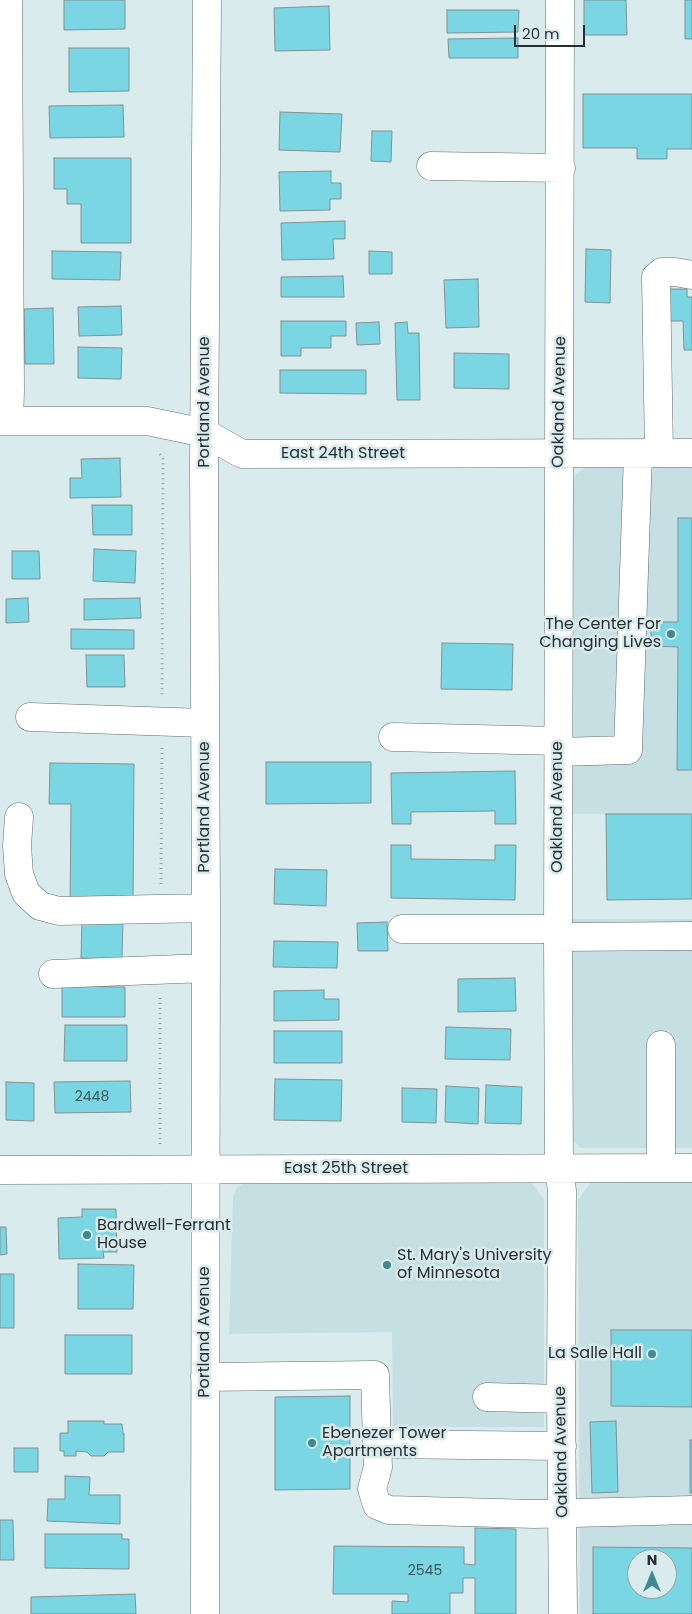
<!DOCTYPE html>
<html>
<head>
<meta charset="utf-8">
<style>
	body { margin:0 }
	#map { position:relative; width:692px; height:1614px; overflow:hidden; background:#daebee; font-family:Poppins,sans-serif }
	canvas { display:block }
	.north { position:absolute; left:627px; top:1549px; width:50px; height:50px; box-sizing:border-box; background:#daebee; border:1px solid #93a0a2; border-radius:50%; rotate:0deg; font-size:14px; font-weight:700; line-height:20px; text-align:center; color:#282f30 }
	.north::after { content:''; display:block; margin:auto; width:18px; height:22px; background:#418891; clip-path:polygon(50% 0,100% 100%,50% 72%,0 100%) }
	.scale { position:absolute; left:514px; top:25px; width:71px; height:22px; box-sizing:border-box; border:2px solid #282f30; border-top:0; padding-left:6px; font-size:15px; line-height:18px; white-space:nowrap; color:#282f30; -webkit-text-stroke:4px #daebee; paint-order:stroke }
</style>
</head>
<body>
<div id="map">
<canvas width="692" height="1614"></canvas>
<div class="north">N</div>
<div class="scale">20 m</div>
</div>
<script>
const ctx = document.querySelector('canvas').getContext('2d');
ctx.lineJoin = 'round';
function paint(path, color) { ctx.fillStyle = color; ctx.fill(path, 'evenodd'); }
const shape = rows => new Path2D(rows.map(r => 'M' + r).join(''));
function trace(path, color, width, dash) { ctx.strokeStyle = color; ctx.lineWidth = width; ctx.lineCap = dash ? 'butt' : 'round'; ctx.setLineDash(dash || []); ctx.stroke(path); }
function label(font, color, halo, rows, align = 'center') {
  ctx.font = font + ' Poppins,sans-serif'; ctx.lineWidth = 5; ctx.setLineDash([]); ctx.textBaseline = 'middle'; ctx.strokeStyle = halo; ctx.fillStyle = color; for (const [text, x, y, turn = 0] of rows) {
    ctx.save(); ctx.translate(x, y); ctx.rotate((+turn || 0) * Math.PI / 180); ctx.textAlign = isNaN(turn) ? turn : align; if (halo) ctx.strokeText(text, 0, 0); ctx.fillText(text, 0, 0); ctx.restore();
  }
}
const built = shape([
	[590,464,692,465,692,814,569,814,572,489,575,475],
	[570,919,692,919,692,1148,581,1148,571,1139],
	[529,1180,544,1199,544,1427,393,1427,392,1332,229,1334,233,1196,237,1188,245,1183],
	[591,1182,692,1182,692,1614,580,1614,578,1200],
	[637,1559,667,1559,667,1589,637,1589]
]);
const building = shape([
	[64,0,125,0,125,29,64,30,64,0],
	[584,0,626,0,627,35,584,35,584,0],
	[685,0,692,0,692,39,685,39,685,0],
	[329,6,330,50,275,51,274,8,329,6],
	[447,10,519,10,518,32,447,33,447,10],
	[518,38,518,58,449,58,448,39,518,38],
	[69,48,129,48,129,91,69,92,69,48],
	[583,94,692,94,692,149,667,149,667,159,637,159,637,148,583,148,583,94],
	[123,105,124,137,50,138,49,106,123,105],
	[280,112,342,114,340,152,279,150,280,112],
	[372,131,392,131,391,162,371,161,372,131],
	[54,158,131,158,131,243,81,243,81,204,67,204,67,189,54,189,54,158],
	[331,171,331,183,341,183,341,199,330,199,330,210,280,211,279,172,331,171],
	[345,221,345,239,333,239,334,259,282,260,281,223,345,221],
	[586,249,611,250,610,303,585,302,586,249],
	[52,251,121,252,120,280,52,279,52,251],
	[369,251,392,252,392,274,369,274,369,251],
	[343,276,344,297,281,297,281,277,343,276],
	[478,279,479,327,446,328,444,280,478,279],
	[661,289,687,289,687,297,692,297,692,350,684,350,683,321,661,321,661,289],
	[121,306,122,335,79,336,78,307,121,306],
	[53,308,54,364,25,364,24,309,53,308],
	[281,321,346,321,346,336,331,336,331,348,301,348,301,356,281,356,281,321],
	[379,322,380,344,357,345,356,323,379,322],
	[407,322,408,333,419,333,420,400,397,400,395,323,407,322],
	[78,347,122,348,121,379,78,378,78,347],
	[454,353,509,354,509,389,454,388,454,353],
	[280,370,366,370,366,394,280,393,280,370],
	[120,458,121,497,70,498,70,478,82,478,81,459,120,458],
	[92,505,132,505,132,535,93,535,92,505],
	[678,518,692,518,692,770,677,770,678,647,651,646,651,622,678,622,678,518],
	[94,549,136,551,135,583,93,581,94,549],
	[12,551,39,551,40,579,12,579,12,551],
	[28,598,29,622,6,623,6,599,28,598],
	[140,598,141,618,84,620,84,599,140,598],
	[71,629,134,630,134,649,71,649,71,629],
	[442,643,513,644,512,690,441,689,442,643],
	[86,655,124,655,125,687,87,687,86,655],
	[266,762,371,762,371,803,266,804,266,762],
	[50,763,134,764,133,907,70,906,71,804,49,804,50,763],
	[515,771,516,824,495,824,495,811,411,812,411,824,392,824,391,773,515,771],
	[606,814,692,814,692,899,607,900,606,814],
	[391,845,411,845,411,859,495,860,495,845,516,845,515,900,391,898,391,845],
	[275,869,327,870,326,906,274,904,275,869],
	[82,917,123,918,122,959,81,958,82,917],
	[387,922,388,951,358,951,357,923,387,922],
	[274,941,338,942,337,968,273,967,274,941],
	[515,978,516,1011,458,1012,458,979,515,978],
	[62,986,125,987,125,1017,62,1017,62,986],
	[324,990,324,999,339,999,339,1020,274,1021,274,991,324,990],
	[65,1025,127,1025,127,1061,64,1061,65,1025],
	[446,1027,511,1029,510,1060,445,1059,446,1027],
	[274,1031,342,1031,342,1063,274,1063,274,1031],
	[275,1079,342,1080,341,1121,274,1120,275,1079],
	[130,1081,131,1112,55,1113,54,1082,130,1081],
	[6,1082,34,1083,34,1121,6,1120,6,1082],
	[486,1085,522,1087,521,1124,485,1123,486,1085],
	[446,1086,479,1088,478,1124,445,1122,446,1086],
	[402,1088,437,1089,436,1123,402,1122,402,1088],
	[82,1209,116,1209,117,1252,103,1252,104,1258,59,1259,58,1218,82,1217,82,1209],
	[0,1227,6,1227,7,1254,0,1255,0,1227],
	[78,1264,134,1265,133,1309,78,1309,78,1264],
	[0,1274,14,1274,14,1328,0,1328,0,1274],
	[611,1330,692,1330,692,1407,611,1406,611,1330],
	[65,1335,132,1335,132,1374,65,1374,65,1335],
	[350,1396,350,1489,275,1490,275,1397,350,1396],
	[68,1421,104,1421,104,1424,122,1424,123,1433,124,1433,124,1452,108,1452,104,1456,91,1456,87,1452,76,1451,76,1456,64,1456,64,1451,60,1451,60,1433,68,1433,68,1421],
	[616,1421,618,1492,592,1493,590,1422,616,1421],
	[690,1440,692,1440,692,1493,690,1493,690,1440],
	[14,1448,38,1448,38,1472,14,1472,14,1448],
	[65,1476,90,1477,89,1495,120,1495,120,1524,47,1521,48,1499,65,1499,65,1476],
	[0,1520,13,1520,14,1560,0,1560,0,1520],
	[475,1528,516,1529,516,1614,475,1614,475,1578,463,1578,463,1593,450,1593,450,1614,392,1614,392,1601,408,1602,408,1594,333,1594,334,1546,464,1547,464,1564,475,1565,475,1528],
	[45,1534,122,1534,122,1539,129,1539,129,1569,45,1568,45,1534],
	[593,1547,692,1548,692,1614,593,1614,593,1547],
	[637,1559,667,1559,667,1589,637,1589,637,1559],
	[135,1594,136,1614,31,1614,31,1597,135,1594]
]);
const path = shape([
	[160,454,163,459,162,696],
	[161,884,162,747],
	[160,1144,160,995]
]);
const minor = shape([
	[8,0,10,391,9,421],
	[560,0,558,937,559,1168,562,1191,561,1399,563,1614],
	[431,166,561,168],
	[0,421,147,421,205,433,242,454,692,453],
	[659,453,656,277,662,272,675,272,692,275],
	[30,717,204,723],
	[393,737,558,741],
	[558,752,628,750,638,454],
	[19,817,17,846,19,874,26,893,40,906,59,911,206,908],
	[402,929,558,929],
	[558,937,692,936],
	[53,974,206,968],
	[661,1045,661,1168],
	[0,1170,692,1168],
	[205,1377,375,1375,377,1444],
	[487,1397,561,1399],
	[562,1446,377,1444,378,1467,372,1489,377,1505,389,1510,534,1514,692,1510],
	[205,1614,206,908,204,468,207,0]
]);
const markers = [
	[671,634,5,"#418891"],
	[87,1235,5,"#418891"],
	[387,1265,5,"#418891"],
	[652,1354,5,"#418891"],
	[312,1443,5,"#418891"]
];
const numberNames = [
	["2448",92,1097],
	["2545",425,1571]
];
const streetNames = [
	["Portland Avenue",205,402,-90],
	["Oakland Avenue",560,402,-89],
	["East 24th Street",343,454],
	["Portland Avenue",205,807,-90],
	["Oakland Avenue",558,807,-90],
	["East 25th Street",346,1169],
	["Portland Avenue",205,1332,-90],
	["Oakland Avenue",562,1452,-91]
];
const poiNames = [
	["The Center For",661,625,"right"],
	["Changing Lives",661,643,"right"],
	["Bardwell-Ferrant",97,1226],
	["House",97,1244],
	["St. Mary's University",397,1256],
	["of Minnesota",397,1274],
	["La Salle Hall",642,1354,"right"],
	["Ebenezer Tower",322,1434],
	["Apartments",322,1452]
];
paint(built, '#c6dfe3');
paint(building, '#79d6e2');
trace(building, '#829294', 1);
trace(minor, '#5e6d6f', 29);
trace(path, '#95a2a4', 3, [1, 4]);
trace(minor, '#fff', 28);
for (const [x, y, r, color] of markers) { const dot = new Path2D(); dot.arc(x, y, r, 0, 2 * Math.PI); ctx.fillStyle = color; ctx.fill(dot); trace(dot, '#daebee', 2); }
label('14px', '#3c595c', null, numberNames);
label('16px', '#282f30', '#daebee', streetNames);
label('16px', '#282f30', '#daebee', poiNames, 'left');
</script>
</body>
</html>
